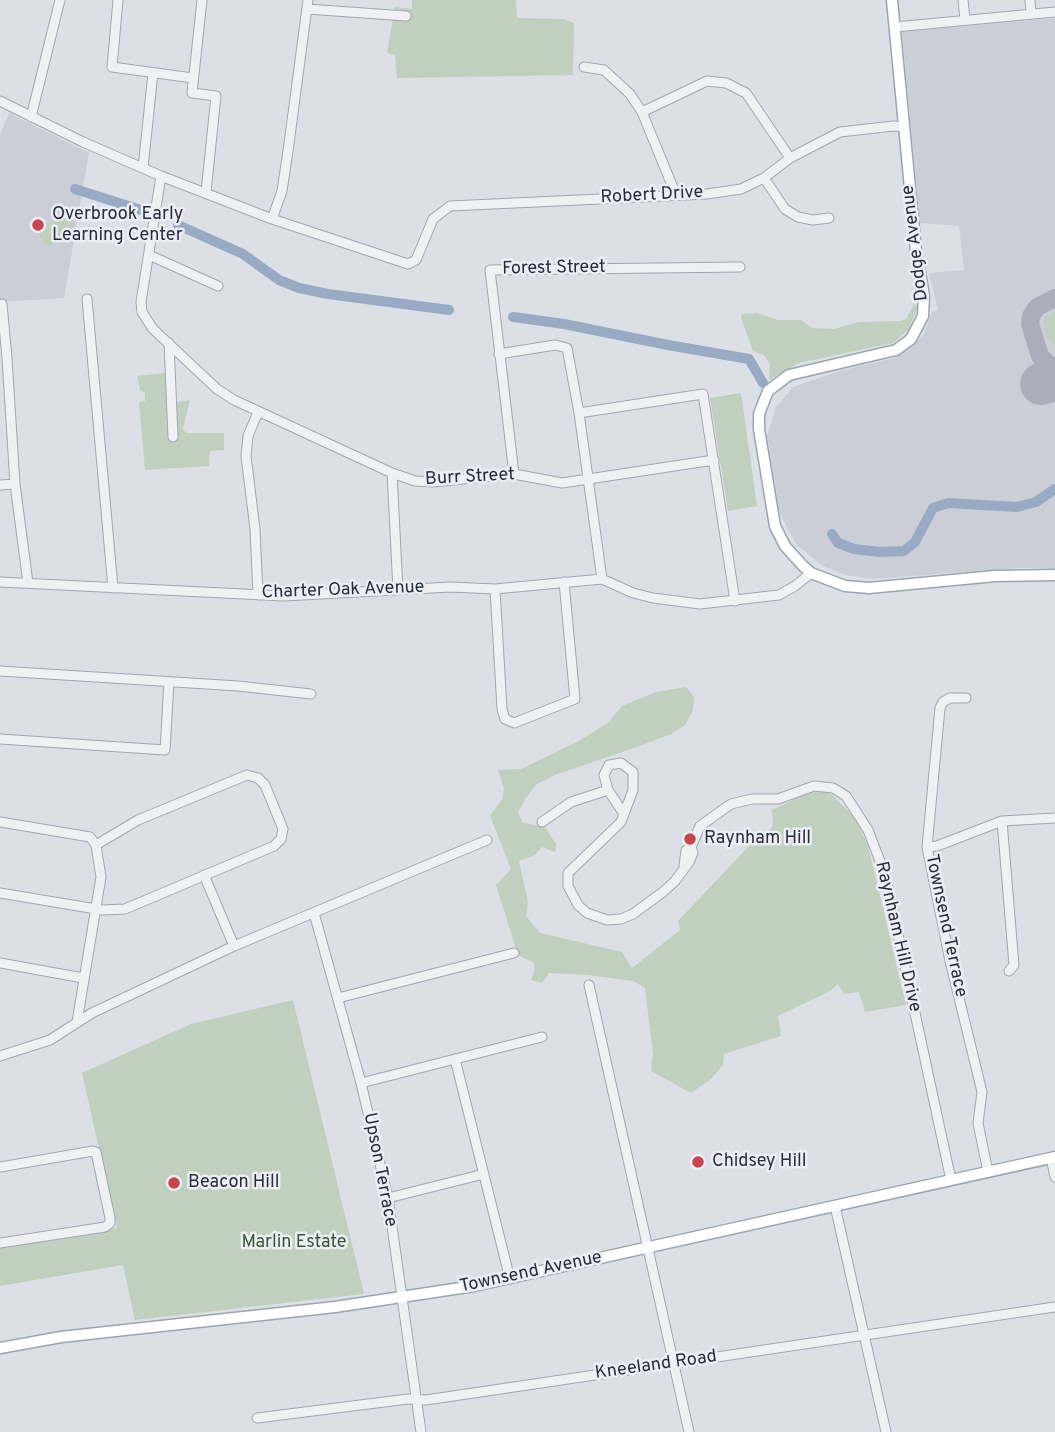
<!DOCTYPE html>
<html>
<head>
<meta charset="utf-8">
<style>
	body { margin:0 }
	canvas { display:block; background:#dcdfe6 }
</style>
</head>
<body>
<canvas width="1055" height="1432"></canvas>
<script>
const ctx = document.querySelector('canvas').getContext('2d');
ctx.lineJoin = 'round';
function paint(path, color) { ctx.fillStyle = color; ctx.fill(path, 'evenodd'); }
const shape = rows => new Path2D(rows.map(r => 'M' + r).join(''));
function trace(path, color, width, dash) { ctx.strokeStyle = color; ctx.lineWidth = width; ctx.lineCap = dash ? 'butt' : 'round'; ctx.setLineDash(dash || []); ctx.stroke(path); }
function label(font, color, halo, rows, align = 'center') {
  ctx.font = font + ' Overpass,sans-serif'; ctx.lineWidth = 5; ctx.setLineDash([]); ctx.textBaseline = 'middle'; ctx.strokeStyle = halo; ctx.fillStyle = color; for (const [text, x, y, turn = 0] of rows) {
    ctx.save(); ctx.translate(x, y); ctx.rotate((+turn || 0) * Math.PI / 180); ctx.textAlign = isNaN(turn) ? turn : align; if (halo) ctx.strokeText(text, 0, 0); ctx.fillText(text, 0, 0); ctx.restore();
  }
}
const built = shape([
	[1055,18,1055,568,1017,568,871,579,845,575,821,565,796,544,780,514,767,436,776,407,793,387,839,371,895,358,911,348,924,334,932,312,938,310,929,273,964,270,959,226,920,223,902,32],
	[9,113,89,153,64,298,0,302,0,135]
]);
const green = shape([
	[412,0,516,0,517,18,564,19,574,23,573,75,397,78,395,55,387,53,395,7,412,9],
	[64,212,75,226,48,247,37,233],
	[914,304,918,306,909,329,893,343,799,363,769,380,770,365,764,355,753,351,741,318,742,314,757,313,778,320,801,320,812,328,834,329,859,322,901,321,906,319],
	[1055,311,1055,346,1046,337,1043,323,1045,317],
	[167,373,170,403,190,400,183,429,186,433,224,433,224,450,210,451,209,466,145,470,139,402,145,401,145,393,140,390,137,376],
	[741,393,757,506,728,511,710,398],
	[686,687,694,697,693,710,685,725,671,734,637,747,555,775,537,784,525,799,518,813,523,823,545,827,556,844,555,852,542,847,535,855,519,861,528,902,526,916,540,933,622,952,632,968,680,930,678,921,749,846,763,839,773,825,772,810,804,795,816,792,830,793,856,819,868,846,906,1005,865,1012,859,992,844,994,838,984,830,991,778,1016,781,1036,724,1054,723,1065,711,1079,691,1093,651,1071,653,1054,645,988,633,981,588,975,549,973,542,983,531,980,534,973,534,963,518,955,496,885,511,869,490,816,502,799,504,789,498,770,521,769,579,741,609,722,622,706,656,692],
	[293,1000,364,1294,135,1320,123,1265,0,1286,0,1247,117,1228,82,1073,191,1024]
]);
const river = shape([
	[75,189,144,211],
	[178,225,243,254,279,280,299,288,328,294,449,310],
	[513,317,564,324,668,345,749,359,763,383],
	[832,534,838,543,854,549,880,552,904,551,915,542,933,508,948,503,1017,507,1036,502,1055,489]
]);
const taxiway = shape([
	[1055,298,1037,307,1031,316,1030,324,1040,356,1055,370]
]);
const runway = shape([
	[1041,384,1055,380]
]);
const minor = shape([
	[118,0,112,67,193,78],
	[202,0,192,93,216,96,206,192],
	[963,0,965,20],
	[1030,0,1031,14],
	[307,9,406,16],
	[895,27,1055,12],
	[584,67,604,70,630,94,642,112,676,195],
	[0,101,83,142,161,176,272,219,408,264,416,260,433,219,450,206,707,194,741,189,764,178,790,158,840,132,893,126,904,127],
	[642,112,707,81,726,83,746,93,790,158],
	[31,117,60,0],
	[143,168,153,73],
	[161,176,141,302,142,312,153,329,217,389,234,400,392,473,415,481,433,482,514,474,562,483,714,460],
	[764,178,785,209,798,217,813,220,829,218],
	[272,219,282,191,288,151,308,0],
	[149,255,218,286],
	[87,299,113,588],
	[2,304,7,358,15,484,28,583],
	[169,343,173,437],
	[499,354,555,345,567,348,579,413,602,579],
	[258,412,248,436,246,456,255,529,258,595],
	[579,413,703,394,735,601],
	[392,473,398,590],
	[514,474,490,270,740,267],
	[0,485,15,484],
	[0,582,284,596,450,587,495,589,602,579,633,593,653,598,700,604,779,595,795,586,811,573],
	[495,589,502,709,505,719,514,723,575,699,564,582],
	[0,671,238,686,311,694],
	[966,698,950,698,943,702,940,708,927,847,950,961,982,1092,978,1123,988,1172],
	[0,739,165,750,169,682],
	[608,790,624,814],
	[1002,821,1014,965,1009,971],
	[0,822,90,837,96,845],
	[542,822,571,802,608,790,604,775,609,765,621,763,633,772,633,790,621,822,568,873,568,886,578,905,587,913,607,920,621,919,633,914,663,892,675,881,689,862,693,853,691,847],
	[927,847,937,846,1002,821,1055,818],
	[684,866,686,850,691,847,700,826,731,804,752,799,778,799,814,786,833,788,846,796,868,830,885,874,951,1180],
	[204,875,234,946],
	[0,893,102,910,125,909,274,846,281,839,283,829,265,785,258,778,247,775,138,820,96,845],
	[314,913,361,1083,388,1198,421,1432],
	[0,963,83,978],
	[589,985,689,1432],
	[338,998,514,953],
	[77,1022,101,877,96,845],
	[0,1056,50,1040,92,1013,234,946,487,840],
	[455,1059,510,1279],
	[361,1083,542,1037],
	[1051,1158,1055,1177],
	[0,1167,93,1151,96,1152,110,1218,110,1223,105,1227,0,1243],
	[388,1198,484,1174],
	[835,1206,886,1432],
	[257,1418,408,1399,426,1400,1055,1307]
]);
const major = shape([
	[892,0,916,251,924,296,923,316,911,339,896,350,789,375,768,391,759,414,759,429,775,526,785,546,803,566,811,573,845,586,869,588,995,576,1055,575],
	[0,1348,61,1337,335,1307,474,1286,1055,1157]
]);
const markers = [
	[38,225,7,"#c7464d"],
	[690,839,7,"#c7464d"],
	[698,1162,7,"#c7464d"],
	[174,1183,7,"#c7464d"]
];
const streetNames = [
	["Robert Drive",652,196,-3],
	["Dodge Avenue",916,243,-97],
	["Forest Street",554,269,-1],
	["Burr Street",470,478,-3],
	["Charter Oak Avenue",343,591,-2],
	["Townsend Terrace",945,926,78],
	["Raynham Hill Drive",897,937,77],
	["Upson Terrace",379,1170,79],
	["Townsend Avenue",531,1273,-12],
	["Kneeland Road",656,1366,-8]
];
const poiNames = [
	["Overbrook Early",52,215],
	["Learning Center",52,236],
	["Raynham Hill",704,839],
	["Chidsey Hill",712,1162],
	["Beacon Hill",188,1183]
];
const parkNames = [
	["Marlin Estate",294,1243]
];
paint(built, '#cbced7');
paint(green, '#c1cfbe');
trace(river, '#99aac5', 10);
trace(taxiway, '#aaaeba', 18);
trace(runway, '#aaaeba', 42);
trace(minor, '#a2a6af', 11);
trace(major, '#9ca3b1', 13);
trace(minor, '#eff0f4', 9);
trace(major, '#fff', 10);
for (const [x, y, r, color] of markers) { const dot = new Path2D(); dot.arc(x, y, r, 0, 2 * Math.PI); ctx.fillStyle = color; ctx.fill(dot); trace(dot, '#ebeef4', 2.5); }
label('18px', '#272c3b', '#ebeef4', streetNames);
label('18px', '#272c3b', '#ebeef4', poiNames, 'left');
label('18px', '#385635', '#ebeef4', parkNames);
</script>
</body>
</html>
